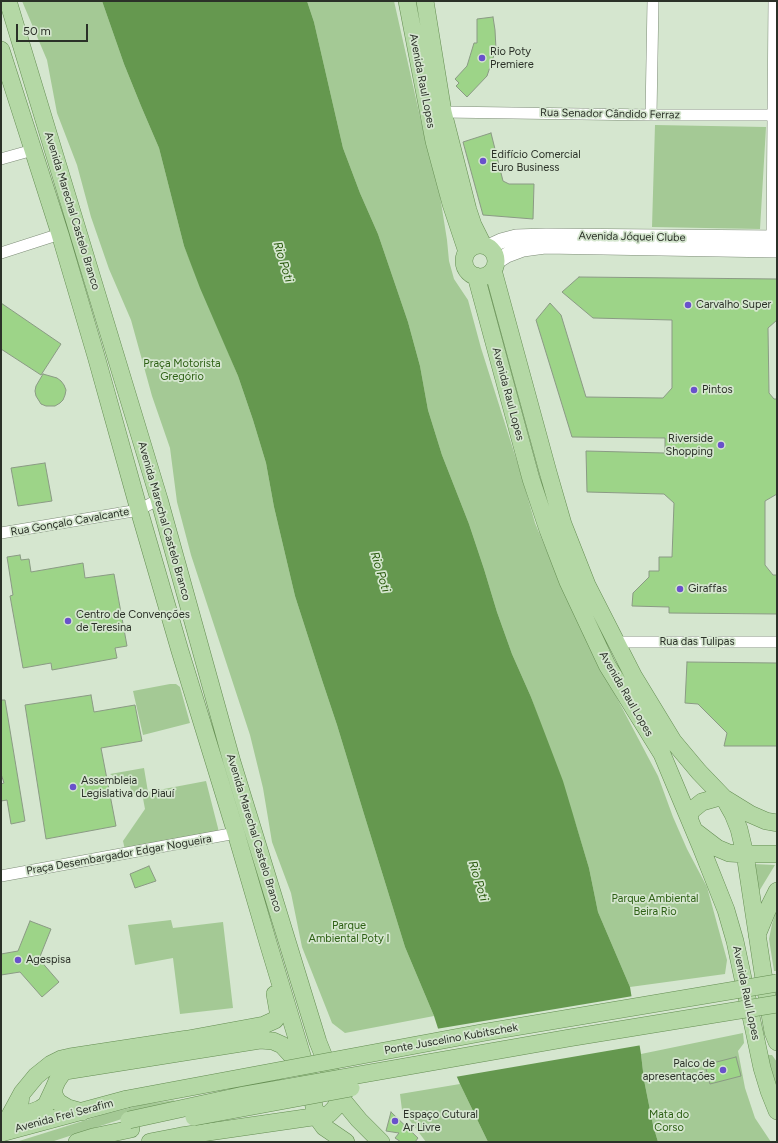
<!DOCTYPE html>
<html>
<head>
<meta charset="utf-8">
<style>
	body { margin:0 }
	#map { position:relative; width:778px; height:1143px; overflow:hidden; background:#d5e6cf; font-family:Figtree,sans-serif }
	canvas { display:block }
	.frame { position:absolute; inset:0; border:2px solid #2b3128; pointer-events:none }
	.scale { position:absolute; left:16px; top:24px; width:72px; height:18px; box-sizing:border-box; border:2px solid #2b3128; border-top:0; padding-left:5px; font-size:12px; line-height:14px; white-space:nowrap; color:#2b3128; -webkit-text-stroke:3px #d5e6cf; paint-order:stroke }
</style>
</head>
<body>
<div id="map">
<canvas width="778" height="1143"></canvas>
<div class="frame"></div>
<div class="scale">50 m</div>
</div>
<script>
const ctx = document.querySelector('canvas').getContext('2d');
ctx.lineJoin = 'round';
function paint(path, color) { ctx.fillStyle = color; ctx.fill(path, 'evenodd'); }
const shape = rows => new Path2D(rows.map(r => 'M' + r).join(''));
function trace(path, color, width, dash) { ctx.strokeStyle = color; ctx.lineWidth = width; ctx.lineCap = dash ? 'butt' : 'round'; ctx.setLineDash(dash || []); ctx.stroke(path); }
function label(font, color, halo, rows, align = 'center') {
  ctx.font = font + ' Figtree,sans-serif'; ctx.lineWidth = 3.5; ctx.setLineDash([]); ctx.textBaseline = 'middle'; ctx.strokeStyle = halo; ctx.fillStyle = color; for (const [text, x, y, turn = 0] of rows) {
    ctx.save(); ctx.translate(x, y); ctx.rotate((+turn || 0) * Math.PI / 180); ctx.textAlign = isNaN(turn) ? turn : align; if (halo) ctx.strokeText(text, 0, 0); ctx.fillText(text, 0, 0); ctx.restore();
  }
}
const green = shape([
	[22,1,102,1,124,64,141,106,159,148,184,246,238,376,253,420,266,463,274,507,295,596,322,680,337,725,364,814,405,947,434,1016,345,1033,332,1023,302,947,291,893,272,842,263,788,250,735,191,555,177,502,170,448,152,396,131,320,109,269,91,217,77,165,57,113,47,60],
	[307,1,394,1,423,130,440,196,447,240,449,261,454,279,468,300,481,348,520,471,535,523,553,566,579,624,600,666,658,776,673,817,687,849,707,887,727,960,725,974,630,987,598,912,589,868,576,825,531,697,512,654,497,612,484,569,469,524,442,455,428,410,420,366,408,322,378,234,360,193,343,148,314,22],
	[655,125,766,127,760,229,652,227],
	[170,684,176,684,180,687,190,723,143,735,133,691],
	[144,768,148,792,206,781,219,832,125,850,123,841,145,809,142,793,132,795,130,786,110,774],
	[753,864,775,865,758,893],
	[777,909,777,971,774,971,769,939,772,924],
	[171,920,173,928,223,922,233,1008,180,1014,173,958,135,965,128,925],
	[743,1033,744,1043,738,1051,745,1088,755,1118,771,1142,658,1142,653,1125,644,1080,641,1054],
	[767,1055,772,1055,777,1062,777,1097],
	[460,1084,488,1142,426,1142,402,1110,400,1094],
	[175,1100,172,1102,134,1115,51,1142,16,1142,102,1115,141,1105]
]);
const water = shape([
	[102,1,307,1,314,22,343,148,360,193,378,234,408,322,420,366,428,410,442,455,469,524,484,569,497,612,512,654,531,697,563,781,589,868,598,912,630,987,641,1054,644,1080,653,1125,658,1142,488,1142,460,1084,444,1047,434,1016,405,947,364,814,337,725,322,680,295,596,274,507,266,463,253,420,238,376,200,288,184,246,159,148,141,106,124,64]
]);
const pier = shape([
	[633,996,642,1045,455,1077,443,1048,436,1029]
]);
const building = shape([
	[493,17,495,30,496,49,487,76,467,97,456,86,459,83,455,79,467,66,474,43,477,43,477,19,493,17],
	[491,133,503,181,509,184,534,184,533,219,483,215,463,142,491,133],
	[579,277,777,279,777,320,768,328,769,393,774,399,777,399,777,494,765,501,765,565,773,575,777,575,777,614,669,613,669,607,632,606,633,593,649,577,649,571,659,571,659,557,672,557,674,503,664,494,587,492,586,451,665,453,665,438,572,437,536,320,550,303,561,315,586,397,663,398,672,388,672,320,593,318,562,292,579,277],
	[1,303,61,344,41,375,1,349,1,303],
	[43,374,57,378,61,381,64,385,66,390,65,395,63,400,60,403,55,406,46,406,41,404,36,396,35,391,36,386,43,374],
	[45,463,52,501,18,506,11,468,45,463],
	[20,555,21,560,29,559,31,572,83,563,85,578,114,574,127,646,115,648,117,658,52,670,51,663,23,668,10,596,13,595,7,557,20,555],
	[687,662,777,663,777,746,724,746,727,733,698,704,685,703,687,662],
	[91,695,94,712,135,705,142,741,101,748,116,826,46,839,25,705,91,695],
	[1,700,5,700,25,821,11,824,7,800,1,801,1,784,4,783,1,774,1,700],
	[149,866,156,881,135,888,130,874,149,866],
	[30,921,51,929,39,959,59,982,42,997,20,972,1,975,1,954,18,951,30,921],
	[736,1057,741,1076,710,1084,705,1065,736,1057],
	[391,1112,418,1138,415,1142,401,1142,395,1138,399,1133,386,1131,391,1112]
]);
const minor = shape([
	[443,112,651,115,777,115],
	[651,115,653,1],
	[1,159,33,150],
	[772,238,774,1],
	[1,253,60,234],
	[1,533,139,510,159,499],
	[617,642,777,642],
	[1,876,236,833]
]);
const secondary = shape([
	[488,247,501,241,516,237,546,236,777,238],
	[496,262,507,255,523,249,545,246,777,250]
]);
const primary = shape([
	[8,1,159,499,232,762,318,1042,340,1097,359,1120,381,1142],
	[407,1,434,141,451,204,467,252],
	[425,1,443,112,468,210,473,225,483,245],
	[1,50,60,234,96,356,139,510,180,651,236,833,269,946,307,1072,316,1116,324,1127,346,1142],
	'464 261a16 16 0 1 1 32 0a16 16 0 1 1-32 0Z',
	[493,270,548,472,563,524,587,585,634,677,673,741,699,772,724,798,733,814,739,829,745,854,763,973,773,1032,777,1042],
	[476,276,531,479,548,530,568,582,607,665,662,754,701,847,726,910,735,941,762,1068,769,1091,777,1111],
	[689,817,692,810,702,802,716,798,724,798,750,814,766,821,777,823],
	[696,832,717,848,729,853,745,854,777,854],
	[757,935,767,911,777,891],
	[21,1095,19,1112,21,1114,25,1115,40,1109,46,1105,54,1088],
	[82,1112,68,1108,58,1102,54,1095,54,1088,57,1081,61,1075,65,1071,260,1040,273,1041,282,1045,304,1069],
	[1,1128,9,1117,22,1093,36,1076,51,1064,61,1059,70,1057,188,1039,264,1025,275,1020,278,1015,278,1011,275,994],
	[1,1133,127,1099],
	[77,1142,93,1137,131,1129],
	[150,1142,181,1136,326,1115,329,1114,335,1108,340,1097]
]);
const primaryBridge = shape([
	[127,1099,486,1032,777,983],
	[194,1117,351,1088],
	[129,1120,244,1095,569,1038,777,1004]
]);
const markers = [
	[482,58,4,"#6951cb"],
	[483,161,4,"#6951cb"],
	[688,305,4,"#6951cb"],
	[694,390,4,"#6951cb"],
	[721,445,4,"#6951cb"],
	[680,589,4,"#6951cb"],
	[68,621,4,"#6951cb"],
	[73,787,4,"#6951cb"],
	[18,960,4,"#6951cb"],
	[723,1070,4,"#6951cb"],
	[395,1121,4,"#6951cb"]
];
const poiNames = [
	["Rio Poty",490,52],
	["Premiere",490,65],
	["Edifício Comercial",491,155],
	["Euro Business",491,168],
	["Carvalho Super",696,305],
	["Pintos",702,390],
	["Riverside",713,439,"right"],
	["Shopping",713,452,"right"],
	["Giraffas",688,589],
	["Centro de Convenções",76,615],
	["de Teresina",76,628],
	["Assembleia",81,781],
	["Legislativa do Piauí",81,794],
	["Agespisa",26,960],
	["Palco de",715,1064,"right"],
	["apresentações",715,1077,"right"],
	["Espaço Cutural",403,1115],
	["Ar Livre",403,1128]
];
const streetNames = [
	["Avenida Raul Lopes",422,81,79],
	["Rua Senador Cândido Ferraz",610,114,1],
	["Avenida Marechal Castelo Branco",72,211,73],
	["Avenida Jóquei Clube",632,237,1],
	["Avenida Raul Lopes",508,394,75],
	["Avenida Marechal Castelo Branco",164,521,74],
	["Rua Gonçalo Cavalcante",70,522,-10],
	["Rua das Tulipas",697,642],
	["Avenida Raul Lopes",626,694,60],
	["Avenida Marechal Castelo Branco",254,833,73],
	["Praça Desembargador Edgar Nogueira",119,855,-10],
	["Avenida Raul Lopes",746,993,78],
	["Ponte Juscelino Kubitschek",451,1039,-10],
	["Avenida Frei Serafim",64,1116,-15]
];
const parkNames = [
	["Praça Motorista",182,364],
	["Gregório",182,377],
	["Parque Ambiental",655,899],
	["Beira Rio",655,912],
	["Parque",349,926],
	["Ambiental Poty I",349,939],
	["Mata do",669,1115],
	["Corso",669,1128]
];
const waterNames = [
	["Rio Poti",283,262,73],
	["Rio Poti",380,572,73],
	["Rio Poti",478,881,73]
];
paint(green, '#a4c995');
paint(water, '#65984f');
paint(pier, '#d5e6cf');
paint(building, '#9dd488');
trace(building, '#8a9a84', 1);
trace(minor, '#7d8c77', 12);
trace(secondary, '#7d8c77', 16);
trace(primary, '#648d52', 18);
trace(minor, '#fff', 11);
trace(secondary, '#fff', 15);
trace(primary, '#b4d8a5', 17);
trace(primaryBridge, '#648d52', 18, []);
trace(primaryBridge, '#b4d8a5', 17);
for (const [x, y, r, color] of markers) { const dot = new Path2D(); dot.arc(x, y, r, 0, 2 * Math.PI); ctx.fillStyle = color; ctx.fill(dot); trace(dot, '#d5e6cf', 1.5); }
label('11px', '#2b3128', '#d5e6cf', poiNames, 'left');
label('11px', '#2b3128', '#d5e6cf', streetNames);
label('11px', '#2e6015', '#d5e6cf', parkNames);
label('italic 12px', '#265709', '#d5e6cf', waterNames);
</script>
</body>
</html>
